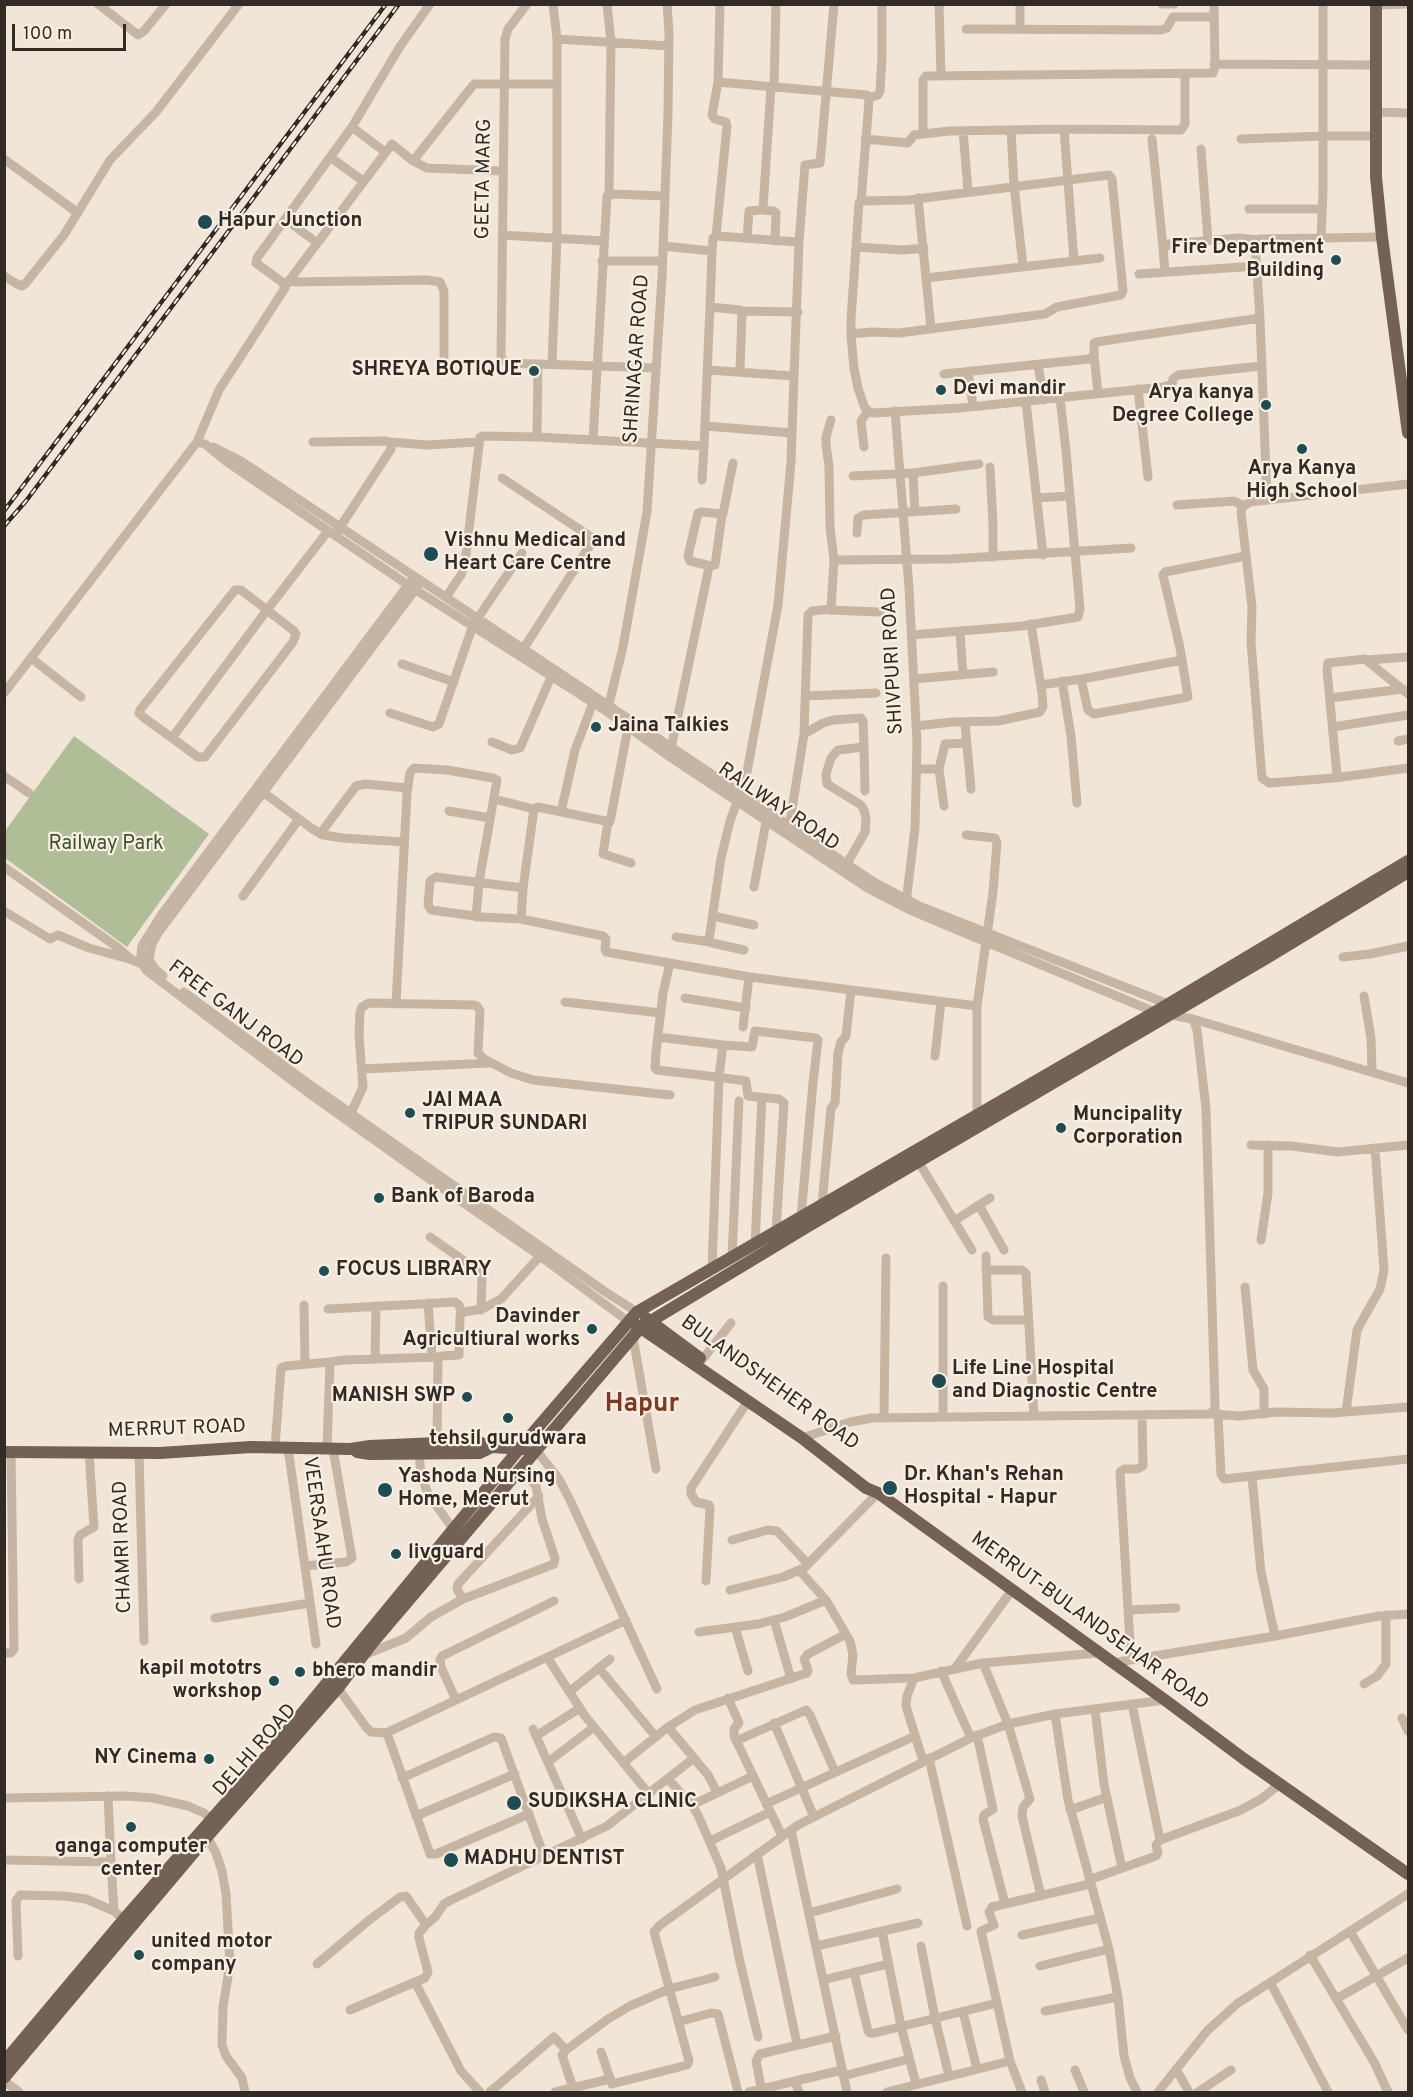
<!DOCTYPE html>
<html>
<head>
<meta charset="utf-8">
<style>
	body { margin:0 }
	#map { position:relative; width:1413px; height:2097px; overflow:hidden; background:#f0e5d7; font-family:Overpass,sans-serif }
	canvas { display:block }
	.frame { position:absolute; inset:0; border:6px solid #322a25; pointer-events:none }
	.scale { position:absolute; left:12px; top:24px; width:114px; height:27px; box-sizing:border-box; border:3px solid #322a25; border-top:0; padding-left:8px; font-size:18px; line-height:21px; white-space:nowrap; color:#322a25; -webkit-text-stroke:4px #f8efe3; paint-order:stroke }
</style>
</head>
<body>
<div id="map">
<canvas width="1413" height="2097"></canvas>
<div class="frame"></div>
<div class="scale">100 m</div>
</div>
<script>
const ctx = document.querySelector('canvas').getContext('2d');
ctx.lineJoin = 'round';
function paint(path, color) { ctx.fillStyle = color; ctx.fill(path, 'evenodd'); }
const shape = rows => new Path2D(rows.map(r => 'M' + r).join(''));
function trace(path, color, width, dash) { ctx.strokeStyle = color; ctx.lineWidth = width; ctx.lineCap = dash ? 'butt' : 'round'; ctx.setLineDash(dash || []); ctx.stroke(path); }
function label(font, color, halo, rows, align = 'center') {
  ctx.font = font + ' Overpass,sans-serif'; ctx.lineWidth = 4.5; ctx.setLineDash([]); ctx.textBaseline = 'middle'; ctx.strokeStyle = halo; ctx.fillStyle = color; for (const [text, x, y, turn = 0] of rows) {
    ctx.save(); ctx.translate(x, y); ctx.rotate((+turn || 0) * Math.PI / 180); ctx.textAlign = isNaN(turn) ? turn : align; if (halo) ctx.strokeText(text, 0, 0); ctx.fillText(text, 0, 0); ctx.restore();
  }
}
const green = shape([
	[74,736,209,834,127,947,5,858,5,831]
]);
const minor = shape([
	[98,4,138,35,144,31,166,4],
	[527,4,508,29,505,39,501,358,507,363,656,368],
	[607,4,611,42,609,195],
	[720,4,718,82,867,95,869,101,861,201],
	[939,4,941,75],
	[1162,4,1174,4],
	[1376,5,1407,4],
	[966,29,1161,30,1167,28,1173,17,1214,17],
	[1020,29,1020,4],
	[557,39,669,46],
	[1214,64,1375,65],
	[774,88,776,4],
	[868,98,878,95,880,91,882,57,882,4],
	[1375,112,1408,113],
	[352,127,385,152],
	[1064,129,1074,261],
	[1011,130,1014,185,1023,267],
	[963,131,968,191],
	[923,134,923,80,926,76,1213,73,1215,66,1214,4],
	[865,139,908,143,914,135,950,131,1064,129,1181,130,1185,124,1185,74],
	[1152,139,1163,247],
	[1241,139,1325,136,1375,136],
	[1201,149,1208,241],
	[330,157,363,181],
	[4,159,78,213],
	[413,161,474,84,557,84],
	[918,198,931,328],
	[1249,209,1322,209],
	[761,210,774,211,776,213,775,241],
	[285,219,316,242],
	[502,235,603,241],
	[716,236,727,126,726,122,715,119,712,115,718,82],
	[747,238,749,211,760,210,763,208,771,87],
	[1321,238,1323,190,1323,4],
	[663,246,712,251,710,307,740,310,742,312,740,371],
	[856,247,903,250,924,248],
	[712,251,713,238,716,236,799,242,805,165,820,163,834,4],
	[602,261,662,261],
	[1165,271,1163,249,1169,244,1239,238,1258,240],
	[1139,274,1257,266],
	[4,276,17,284,22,286,25,284,64,235,110,160,156,112,239,4],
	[926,278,1100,258],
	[288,282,427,280,440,282,444,291,444,357],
	[285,286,392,144,413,161,427,168,502,171],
	[742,311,798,312],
	[851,334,872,332,899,333,1045,314,1057,307,1121,295,1123,291,1112,179,1109,175,908,200,861,201,859,203,851,319,851,336,854,368,858,388,864,406,868,411,873,413,960,408,1163,387,1172,384,1173,379,1178,375,1261,366],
	[1094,355,1098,393],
	[552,364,557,237,557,39,553,4],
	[1038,365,1044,400],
	[708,370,794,376,799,242],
	[968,372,973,406],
	[944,374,1089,359,1094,355,1094,343,1096,342,1260,318],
	[1138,389,1148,477],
	[1026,402,1043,555],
	[895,411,909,588,917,743,915,828,906,903],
	[831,420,826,437,826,444,829,467,830,527,834,560],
	[706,426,792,433],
	[537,437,538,364],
	[593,440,607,196,613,194,664,196],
	[197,442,205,444,227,462,408,585,606,711,670,757,869,889,908,909,943,924,1155,1012,1193,1019,1197,1030,1206,1109,1215,1404,1215,1409,1210,1414,872,1418,850,1422,802,1438],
	[313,442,385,441,390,442,391,445,391,449,337,532],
	[390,442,427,445,478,442],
	[213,447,241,461,874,882,919,906,1168,1004],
	[864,447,861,421,868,411],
	[990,467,993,524,993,557],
	[913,473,915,512],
	[853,476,913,473,979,464],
	[502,478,594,539,520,654],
	[702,480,704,446],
	[1408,484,1250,502,1242,507,1241,512,1252,607,1251,642,1262,778,1269,783,1334,778,1337,775,1327,670,1328,663,1365,659,1408,694],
	[1037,498,1069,496],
	[1267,500,1260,318,1255,243,1260,239,1382,237],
	[1177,505,1234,501,1244,506],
	[857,533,858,518,864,515,956,509],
	[708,566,715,565,722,515],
	[411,581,162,914,142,946,141,954,142,964,147,971,303,1089,432,1181,533,1251,629,1322],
	[446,597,461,575,465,563,480,437,483,436,537,437,704,446,710,307],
	[829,610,880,612],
	[960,632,963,675],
	[912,635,1022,626,1078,617,1080,609,1066,451,1060,398],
	[31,658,81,697],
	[1367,660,1408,657],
	[402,664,454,682],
	[914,679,993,672],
	[1082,679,1182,660],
	[1062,681,1071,736,1077,803],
	[1041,685,1081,679,1088,710,1094,714,1188,697,1180,648,1163,575,1165,572,1246,556],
	[4,693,197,442,219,390,285,288,282,282,256,263,257,258,352,127,399,48,430,4],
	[805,696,876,693],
	[1330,698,1403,689],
	[608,708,623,647,647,512,662,277,668,114,669,33,667,4],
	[390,713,433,727,439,724,473,625,522,553],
	[629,722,610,822,538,807,534,809,523,888,521,919,603,936,606,939,605,949,606,952,750,977,977,1006],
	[965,723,971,789],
	[916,726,952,722,998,721,1040,712,1043,707,1042,693,1031,624],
	[1333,727,1408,715],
	[804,734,823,723,833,720,861,718,863,721,864,747],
	[172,738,267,610,294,631,296,634,293,642,205,757,198,757,172,738,143,717,139,713,140,710,235,590,241,590,267,610,328,531],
	[1398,741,1408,739],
	[492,742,512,750,520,748,551,677],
	[671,749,709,567,707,565,690,561,688,556,698,513,701,512,723,514,733,463],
	[917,769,939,769,945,744,967,743],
	[939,769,944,806],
	[4,776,29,793],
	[1334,778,1408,768],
	[259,789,311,828,323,835,343,838,404,842],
	[494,799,534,809],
	[742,799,778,605,791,462,794,376],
	[737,802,730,821,721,858,709,940,712,943,744,950],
	[449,811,490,818],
	[561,812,575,750,593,703],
	[608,822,603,854,631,863],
	[789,828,804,734,808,615,812,611,831,609,834,560,950,559,1131,548],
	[320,834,356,786,365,784,408,788],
	[966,835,995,838,997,843,993,892,977,1006,977,1114],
	[4,867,117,947,132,960,142,964],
	[845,867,865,832,866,819,864,810,861,805,827,784,826,774,831,758,838,750,864,747,865,791],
	[754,887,766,822],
	[243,896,299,819],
	[4,911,50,939,58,935,89,948,129,959],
	[713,916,754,925],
	[521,919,482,917,431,910,428,905,430,881,436,877,523,888],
	[676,937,710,942],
	[1343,957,1370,954,1408,946],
	[670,963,663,993,656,1052,655,1068,657,1070,717,1077,719,1076,723,1045,752,1047,755,1031,816,1038,818,1040,813,1083,801,1217],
	[163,976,155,969,149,959,152,944,158,933,418,586],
	[184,992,305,1081,604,1291,637,1312],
	[1364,996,1371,1038,1372,1072],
	[685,998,746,1008],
	[565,1002,661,1013],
	[396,1004,407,793,410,773,414,768,447,770,493,778,497,780,479,882,476,917],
	[1193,1019,1408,1083],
	[743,1027,749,977],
	[658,1037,723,1045],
	[935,1056,941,1002],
	[363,1069,489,1063],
	[717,1077,746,1081,748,1096,779,1099,784,1103,776,1231],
	[351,1113,363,1087,359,1035,360,1012,362,1007,369,1003,474,1005,477,1006,480,1011,478,1053,484,1059,511,1073,533,1080,670,1095],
	[1251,1145,1291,1146,1338,1152,1408,1145],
	[918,1161,972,1250],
	[822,1204,831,1108,835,1103,838,1053,841,1042,846,1036,851,990],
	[979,1205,1004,1250],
	[954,1221,990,1198],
	[430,1237,480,1272,482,1278,481,1310],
	[1261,1240,1268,1193,1268,1145],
	[755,1244,762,1097],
	[986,1256,988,1317,993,1320,1028,1320],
	[732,1257,739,1101],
	[712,1269,719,1078],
	[986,1270,1022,1270,1026,1273,1034,1416],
	[1245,1287,1253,1370,1264,1389,1264,1414],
	[428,1303,432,1357],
	[304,1305,305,1364],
	[328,1309,455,1302,459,1305,461,1313],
	[633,1337,656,1469],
	[375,1359,376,1306],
	[702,1360,731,1323],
	[1346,1412,1357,1330,1380,1289,1384,1270,1375,1148],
	[1213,1414,1239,1416,1277,1412,1332,1413,1408,1407],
	[1218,1415,1221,1474,1224,1479,1408,1459],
	[943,1417,943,1286],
	[884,1418,886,1258],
	[437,1443,438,1358,441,1356,459,1355,460,1315,464,1312,482,1309,501,1299,540,1256],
	[275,1447,281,1368,286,1366,330,1362],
	[288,1448,316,1644],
	[327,1448,330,1362,343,1360,439,1357],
	[536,1450,559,1479,570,1500,657,1689],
	[139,1453,144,1641],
	[419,1453,421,1474,428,1494,453,1529],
	[1252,1477,1261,1572,1275,1636],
	[732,1540,768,1530,777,1531,808,1564],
	[305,1566,346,1562,352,1558,333,1449],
	[799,1570,826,1600,850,1641,853,1655,851,1674,853,1680,914,1678,983,1663,1098,1653],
	[79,1579,78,1540,80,1535,94,1527,89,1452],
	[706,1581,710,1508,709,1505,696,1502,691,1494,691,1488,748,1401],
	[730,1590,783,1577,804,1568,878,1493],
	[463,1599,457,1589,458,1584,539,1496],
	[1128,1610,1176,1608],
	[215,1618,310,1603],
	[774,1620,791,1679],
	[735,1627,748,1671],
	[699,1632,758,1624,785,1617,826,1600],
	[4,1653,11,1653,14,1649,11,1452],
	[364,1655,406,1638,431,1617,463,1599,554,1564,555,1558,542,1519,536,1486,520,1468],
	[547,1657,585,1716,649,1794],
	[1131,1660,1120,1472,1124,1469,1137,1469,1143,1466,1142,1415],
	[983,1663,1008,1724,1030,1799,1023,1807,1022,1816,1041,1896],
	[1112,1663,1275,1636,1379,1616,1408,1614],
	[956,1667,1012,1590],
	[599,1668,656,1737],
	[941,1671,971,1738],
	[914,1678,907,1696,906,1706,923,1761],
	[1364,1684,1377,1676,1386,1664,1386,1615],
	[338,1688,366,1727,371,1732,386,1733,388,1736,430,1854,436,1854,529,1814],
	[569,1692,610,1659],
	[728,1698,739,1723,734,1729,734,1736,782,1836],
	[456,1700,441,1667,440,1660,442,1656,554,1601],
	[1132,1704,1160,1840],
	[1095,1709,1104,1784,1122,1868],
	[1055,1714,1068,1800,1109,1949,1118,1997,1124,2056,1130,2078,1137,2092],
	[1402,1718,1408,1731],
	[774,1723,814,1817],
	[668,1727,708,1775,717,1792],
	[533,1729,582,1839],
	[386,1733,626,1620],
	[977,1735,993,1809,984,1815,983,1819,1005,1904],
	[536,1736,580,1708],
	[736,1741,806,1710,810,1715,835,1772],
	[929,1758,967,1926],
	[548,1762,594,1727],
	[623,1763,668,1727,695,1710,807,1673,808,1670,804,1659,808,1654,846,1634],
	[402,1778,494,1737,501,1738,544,1856],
	[668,1779,692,1805,698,1815,721,1868,740,1962,758,2037],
	[4,1798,126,1796,153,1798,188,1806,204,1813,215,1822],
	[766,1804,915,1736],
	[692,1805,753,1776],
	[1070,1810,1107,1797],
	[416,1816,515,1774],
	[791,1830,847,2092],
	[205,1833,216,1853,222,1871,226,1894,230,1964,223,2007,222,2045,226,2056,242,2078,245,2092],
	[710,1841,770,1812],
	[757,1854,797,2044],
	[4,1860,111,1862,108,1796],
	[111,1862,114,1911],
	[1089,1880,1156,1856,1158,1853,1156,1845,1160,1840,1241,1810,1261,1799,1280,1784],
	[809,1913,897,1889],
	[426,1925,435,1917,444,1904,451,1900,607,1826,694,1758],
	[882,1931,901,2026,916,2084],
	[1350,1931,1408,2030],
	[1022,1935,1100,1918],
	[816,1946,918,1923],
	[921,1946,935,2018,949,2076],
	[1310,1955,1374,2062,1388,2092],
	[18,1956,16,1901,20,1895,65,1896,86,1899,114,1911,128,1923],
	[317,1964,368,1921,400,1897,406,1896,426,1925,419,1933,419,1938,428,1972,425,1978,415,1982],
	[1040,1966,1109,1949],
	[854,1972,868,2031,870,2033,875,2033,997,2003],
	[823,1980,888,1964],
	[1270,1982,1328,2092],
	[1336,1999,1408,1958],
	[350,2010,415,1982,461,2071,480,2092],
	[1045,2011,1118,1997],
	[963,2012,977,2069],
	[678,2022,711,2013,718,2014,738,2092],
	[566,2050,608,2019,630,2006,669,1989,715,1977],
	[601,2052,612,2084,687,2065,689,2061,654,1932,660,1925,798,1825,971,1738,1008,1724,1055,1714,1165,1700],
	[1176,2069,1189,2092],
	[1075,2070,1084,2092],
	[843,2076,909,2059],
	[1041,2080,1045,2092],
	[4,2081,19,2092],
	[795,2081,799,2092],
	[490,2092,554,2037,566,2050,562,2055,573,2088],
	[555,2092,610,2079],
	[749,2092,842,2070],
	[762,2092,756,2061,760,2054,836,2036],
	[887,2092,1010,2061],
	[1022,2092,1010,2061,981,1931,994,1925,989,1912,992,1907,1090,1884],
	[1158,2092,1207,2031,1238,2003,1408,1894],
	[1198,2092,1231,2070]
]);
const major = shape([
	[1376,4,1376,177,1382,237,1408,433],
	[646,1318,700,1358],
	[635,1324,802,1438,866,1488,878,1493,1165,1700,1244,1759,1408,1874],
	[4,1452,160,1453,251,1447,350,1449,370,1446,437,1443,481,1443,492,1447,525,1449],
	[357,1452,370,1454,480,1453,492,1447],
	[4,2062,124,1919,261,1763,520,1448,637,1312,1155,1012,1408,861],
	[4,2078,207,1837,338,1688,374,1641,641,1327,810,1225,1265,959,1408,872]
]);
const rail = shape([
	[4,511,386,4],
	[4,526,26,501,399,4]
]);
const markers = [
	[205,222,8,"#1c4d52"],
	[1336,260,6,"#1c4d52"],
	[534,371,6,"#1c4d52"],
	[941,390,6,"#1c4d52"],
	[1266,405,6,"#1c4d52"],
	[1302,449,6,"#1c4d52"],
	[431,554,8,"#1c4d52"],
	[596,727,6,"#1c4d52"],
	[410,1113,6,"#1c4d52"],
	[1061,1128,6,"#1c4d52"],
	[379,1198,6,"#1c4d52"],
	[324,1271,6,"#1c4d52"],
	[592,1329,6,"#1c4d52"],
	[939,1381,8,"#1c4d52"],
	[467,1397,6,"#1c4d52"],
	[508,1418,6,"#1c4d52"],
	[890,1488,8,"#1c4d52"],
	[385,1490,8,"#1c4d52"],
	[396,1554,6,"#1c4d52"],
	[300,1672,6,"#1c4d52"],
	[274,1681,6,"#1c4d52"],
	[209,1759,6,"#1c4d52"],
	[514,1803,8,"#1c4d52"],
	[131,1827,6,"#1c4d52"],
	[451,1860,8,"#1c4d52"],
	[139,1955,6,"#1c4d52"]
];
const streetNames = [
	["GEETA MARG",485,179,-89],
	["SHRINAGAR ROAD",638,359,-86],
	["SHIVPURI ROAD",894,661,-93],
	["RAILWAY ROAD",778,808,34],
	["FREE GANJ ROAD",235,1015,37],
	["BULANDSHEHER ROAD",769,1384,36],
	["MERRUT ROAD",177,1430,-2],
	["VEERSAAHU ROAD",320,1543,82],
	["CHAMRI ROAD",124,1547,-92],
	["MERRUT-BULANDSEHAR ROAD",1089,1622,36],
	["DELHI ROAD",256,1751,-49]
];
const poiNames = [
	["Hapur Junction",218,222],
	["Fire Department",1324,249,"right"],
	["Building",1324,272,"right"],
	["SHREYA BOTIQUE",522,371,"right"],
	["Devi mandir",953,390],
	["Arya kanya",1254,394,"right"],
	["Degree College",1254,417,"right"],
	["Arya Kanya",1302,470,"center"],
	["High School",1302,493,"center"],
	["Vishnu Medical and",444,542],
	["Heart Care Centre",444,565],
	["Jaina Talkies",608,727],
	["JAI MAA",422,1102],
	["TRIPUR SUNDARI",422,1125],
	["Muncipality",1073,1116],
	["Corporation",1073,1139],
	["Bank of Baroda",391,1198],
	["FOCUS LIBRARY",336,1271],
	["Davinder",580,1318,"right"],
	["Agricultiural works",580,1341,"right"],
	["Life Line Hospital",952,1370],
	["and Diagnostic Centre",952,1393],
	["MANISH SWP",455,1397,"right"],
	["tehsil gurudwara",508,1440,"center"],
	["Dr. Khan's Rehan",904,1476],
	["Hospital - Hapur",904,1499],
	["Yashoda Nursing",398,1478],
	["Home, Meerut",398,1501],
	["livguard",408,1554],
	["kapil mototrs",262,1670,"right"],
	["workshop",262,1693,"right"],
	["bhero mandir",312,1672],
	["NY Cinema",197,1759,"right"],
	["SUDIKSHA CLINIC",528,1803],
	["ganga computer",131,1848,"center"],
	["center",131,1871,"center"],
	["MADHU DENTIST",464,1860],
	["united motor",151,1943],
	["company",151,1966]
];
const parkNames = [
	["Railway Park",106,845]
];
const districtNames = [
	["Hapur",642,1406]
];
paint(green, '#b0be98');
trace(minor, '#c7b5a4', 9);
trace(major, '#746156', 12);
trace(rail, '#322a25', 4.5);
trace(rail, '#f8efe3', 2, [7]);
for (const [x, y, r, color] of markers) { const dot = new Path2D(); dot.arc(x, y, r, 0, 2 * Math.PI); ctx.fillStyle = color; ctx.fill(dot); trace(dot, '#f8efe3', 2); }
label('20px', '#322a25', '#f8efe3', streetNames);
label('bold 20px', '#322a25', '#f8efe3', poiNames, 'left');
label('20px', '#41502a', '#f8efe3', parkNames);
label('bold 26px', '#7f3a21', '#f8efe3', districtNames);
</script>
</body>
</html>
